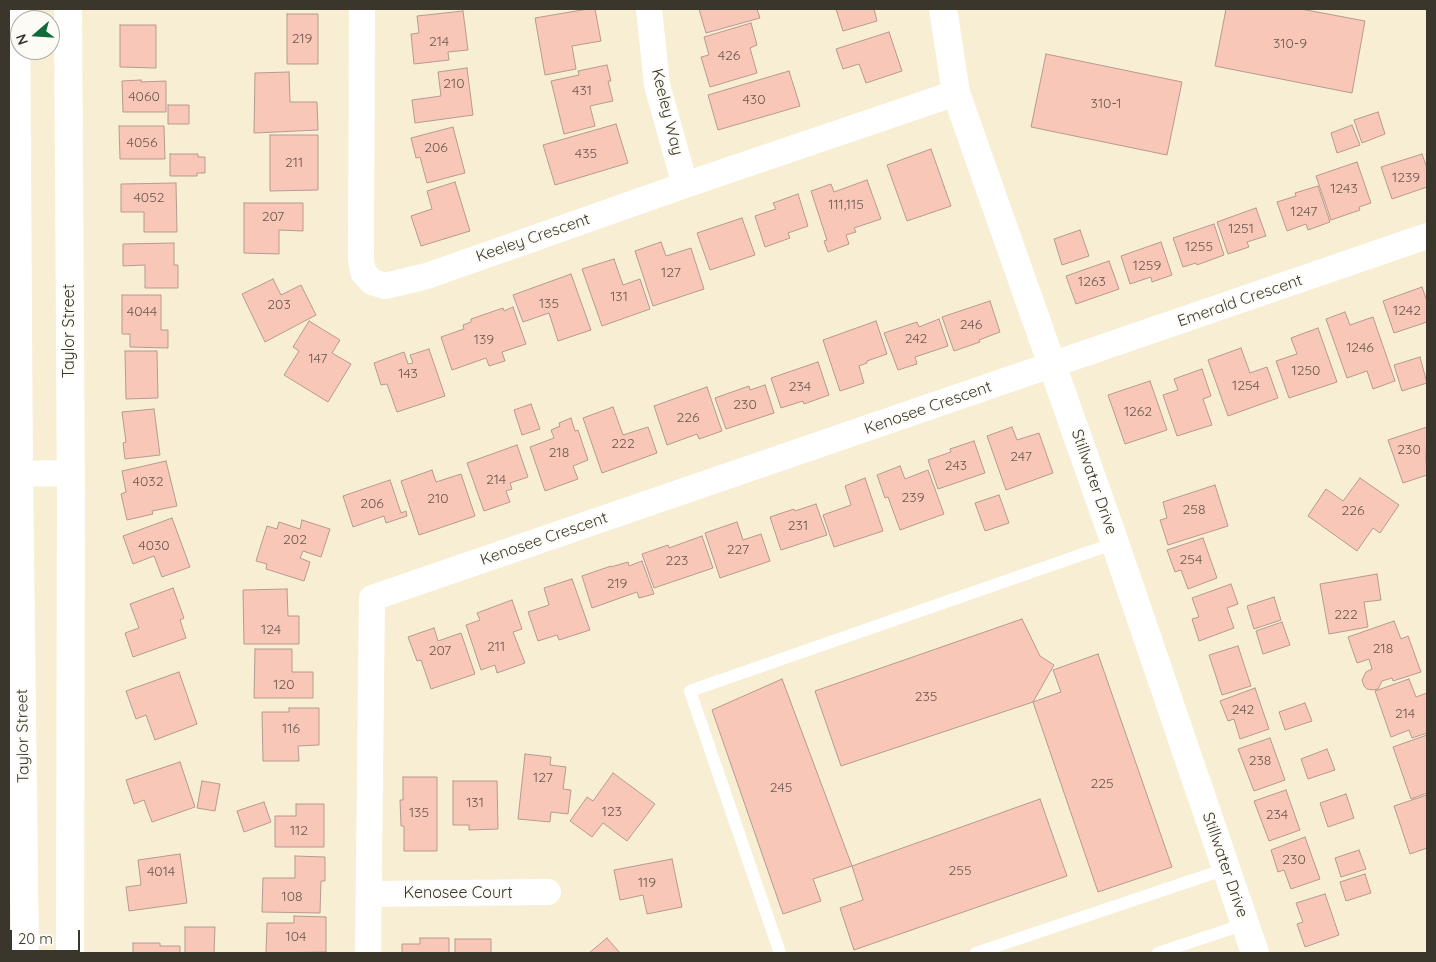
<!DOCTYPE html>
<html>
<head>
<meta charset="utf-8">
<style>
	body { margin:0 }
	#map { position:relative; width:1436px; height:962px; overflow:hidden; background:#f8eed3; font-family:Quicksand,sans-serif }
	canvas { display:block }
	.frame { position:absolute; inset:0; border:10px solid #3a362c; pointer-events:none }
	.north { position:absolute; left:10px; top:10px; width:50px; height:50px; box-sizing:border-box; background:#fdfbf6; border:1px solid #afaca5; border-radius:50%; rotate:251deg; font-size:14px; font-weight:700; line-height:20px; text-align:center; color:#3a362c }
	.north::after { content:''; display:block; margin:auto; width:18px; height:22px; background:#126a3c; clip-path:polygon(50% 0,100% 100%,50% 72%,0 100%) }
	.scale { position:absolute; left:10px; top:930px; width:70px; height:22px; box-sizing:border-box; border:2px solid #3a362c; border-top:0; padding-left:6px; font-size:15px; line-height:18px; white-space:nowrap; color:#3a362c; -webkit-text-stroke:4px #fdfbf6; paint-order:stroke }
</style>
</head>
<body>
<div id="map">
<canvas width="1436" height="962"></canvas>
<div class="frame"></div>
<div class="north">N</div>
<div class="scale">20 m</div>
</div>
<script>
const ctx = document.querySelector('canvas').getContext('2d');
ctx.lineJoin = 'round';
function paint(path, color) { ctx.fillStyle = color; ctx.fill(path, 'evenodd'); }
const shape = rows => new Path2D(rows.map(r => 'M' + r).join(''));
function trace(path, color, width, dash) { ctx.strokeStyle = color; ctx.lineWidth = width; ctx.lineCap = dash ? 'butt' : 'round'; ctx.setLineDash(dash || []); ctx.stroke(path); }
function label(font, color, halo, rows, align = 'center') {
  ctx.font = font + ' Quicksand,sans-serif'; ctx.lineWidth = 4; ctx.setLineDash([]); ctx.textBaseline = 'middle'; ctx.strokeStyle = halo; ctx.fillStyle = color; for (const [text, x, y, turn = 0] of rows) {
    ctx.save(); ctx.translate(x, y); ctx.rotate((+turn || 0) * Math.PI / 180); ctx.textAlign = isNaN(turn) ? turn : align; if (halo) ctx.strokeText(text, 0, 0); ctx.fillText(text, 0, 0); ctx.restore();
  }
}
const building = shape([
	[588,9,595,9,601,41,572,46,576,69,545,75,535,18,588,9],
	[699,9,757,9,760,18,706,33,699,9],
	[836,9,874,9,877,21,843,31,836,9],
	[1226,9,1301,9,1365,21,1352,93,1215,66,1226,9],
	[463,11,468,50,448,52,449,60,414,64,411,34,419,33,417,16,463,11],
	[287,14,318,14,318,64,287,64,287,14],
	[751,23,757,45,750,48,757,73,710,87,701,57,709,55,704,37,751,23],
	[120,25,156,25,156,68,120,67,120,25],
	[889,32,902,71,866,83,859,64,843,69,836,49,889,32],
	[1046,54,1182,82,1167,155,1031,127,1046,54],
	[607,65,611,81,608,81,613,101,590,106,595,126,564,134,551,81,579,75,578,71,607,65],
	[467,68,473,115,415,123,412,100,441,96,438,72,467,68],
	[789,71,800,106,718,130,708,95,789,71],
	[289,72,290,102,317,102,318,130,254,133,255,73,289,72],
	[141,80,141,82,166,81,166,112,123,112,122,81,141,80],
	[168,105,189,105,189,124,168,124,168,105],
	[1378,112,1385,134,1362,143,1354,120,1378,112],
	[616,124,628,163,555,185,543,145,616,124],
	[1352,125,1360,145,1337,153,1331,133,1352,125],
	[119,126,164,126,165,159,120,159,119,126],
	[453,127,465,173,427,183,420,157,416,158,411,138,453,127],
	[270,135,318,135,318,190,270,191,270,135],
	[931,149,951,206,907,221,887,165,931,149],
	[170,154,198,154,198,157,205,157,205,173,197,173,197,176,170,176,170,154],
	[1422,154,1427,168,1427,187,1392,199,1381,167,1422,154],
	[1357,162,1371,203,1359,207,1360,210,1331,220,1316,176,1357,162],
	[867,180,881,219,854,228,856,232,846,235,849,244,828,252,824,241,827,240,811,191,831,184,834,192,867,180],
	[455,182,470,231,421,246,411,216,432,209,427,191,455,182],
	[176,183,177,232,144,232,144,212,121,212,121,184,176,183],
	[1318,186,1330,222,1308,230,1306,224,1287,231,1277,202,1296,196,1295,193,1318,186],
	[798,194,808,226,788,233,790,238,765,247,755,216,776,209,773,203,798,194],
	[244,203,303,203,303,231,279,230,279,254,244,253,244,203],
	[1256,208,1266,236,1247,242,1249,247,1228,254,1217,222,1256,208],
	[742,218,755,255,710,270,697,233,742,218],
	[1214,224,1224,255,1197,265,1196,263,1183,267,1173,238,1214,224],
	[1080,230,1089,256,1062,265,1054,239,1080,230],
	[661,242,666,256,691,248,704,289,653,306,635,251,661,242],
	[1161,242,1172,275,1152,282,1151,277,1130,284,1121,256,1161,242],
	[174,243,174,265,178,265,178,288,145,288,145,265,123,266,123,244,174,243],
	[614,259,623,285,640,279,650,309,602,326,582,269,614,259],
	[1109,261,1119,289,1076,304,1066,276,1109,261],
	[571,274,591,330,558,341,549,313,523,322,513,295,571,274],
	[273,279,281,295,301,285,316,315,265,342,242,294,273,279],
	[1422,287,1427,301,1427,322,1394,333,1383,301,1422,287],
	[122,295,161,295,161,330,168,330,168,348,130,347,130,334,122,334,122,295],
	[990,301,1000,332,979,340,980,342,954,351,942,317,990,301],
	[513,307,526,344,502,352,505,361,489,366,486,358,452,370,441,337,464,329,463,325,471,322,471,319,503,308,504,311,513,307],
	[1345,312,1350,325,1373,317,1395,381,1373,389,1367,371,1347,378,1326,319,1345,312],
	[939,319,948,346,915,357,917,364,898,370,884,333,917,322,919,327,939,319],
	[309,321,340,340,332,353,351,364,328,402,284,375,299,351,293,347,309,321],
	[876,321,887,354,867,361,867,363,859,366,864,383,840,391,823,340,876,321],
	[1318,328,1337,382,1289,398,1276,361,1297,354,1291,338,1318,328],
	[1241,348,1250,373,1267,367,1278,398,1228,416,1208,360,1241,348],
	[429,349,445,396,397,412,387,384,381,385,374,363,404,352,408,364,413,363,410,355,429,349],
	[125,351,157,351,158,398,126,399,125,351],
	[1420,357,1427,383,1402,391,1394,365,1420,357],
	[818,362,829,395,804,404,803,401,781,408,771,378,818,362],
	[1202,369,1211,396,1203,399,1212,425,1177,436,1163,395,1178,390,1174,379,1202,369],
	[1150,381,1167,430,1125,444,1108,395,1150,381],
	[765,385,774,413,726,429,715,398,749,386,750,390,765,385],
	[707,387,722,431,699,439,697,434,667,445,654,406,707,387],
	[531,404,540,429,522,435,514,410,531,404],
	[613,407,623,435,648,427,657,453,602,473,583,418,613,407],
	[154,409,160,455,125,459,123,443,126,442,122,412,154,409],
	[571,418,575,431,578,430,588,460,573,466,578,479,545,491,530,447,554,438,551,430,560,426,559,423,571,418],
	[1012,427,1017,440,1039,433,1053,473,1006,490,987,436,1012,427],
	[1427,427,1426,459,1427,475,1403,483,1388,440,1427,427],
	[974,441,985,473,938,489,928,460,951,452,950,449,974,441],
	[517,445,528,477,510,483,512,489,506,491,510,502,484,511,467,463,517,445],
	[166,461,177,506,152,511,153,514,127,520,121,494,126,492,122,471,166,461],
	[900,466,905,479,928,470,944,514,900,530,888,497,885,498,877,475,900,466],
	[432,470,436,482,461,474,475,516,419,535,401,481,432,470],
	[865,478,883,531,834,547,823,515,851,505,845,486,865,478],
	[1360,478,1399,505,1380,533,1373,528,1357,551,1308,516,1326,489,1343,501,1360,478],
	[390,480,401,513,406,511,407,516,386,523,384,516,353,527,343,496,390,480],
	[1215,485,1228,526,1168,545,1160,520,1167,518,1163,502,1215,485],
	[999,495,1009,523,985,531,975,503,999,495],
	[816,504,827,535,781,550,770,517,794,509,795,511,816,504],
	[172,518,190,567,162,577,154,556,133,564,123,536,172,518],
	[302,520,330,529,321,557,303,551,300,558,310,562,304,581,266,569,267,564,256,561,267,526,277,529,279,522,300,529,302,520],
	[737,522,743,540,761,534,770,561,720,578,705,533,737,522],
	[702,536,713,568,654,588,642,554,668,545,669,548,702,536],
	[1203,538,1217,578,1188,589,1181,570,1175,572,1167,550,1203,538],
	[642,561,654,594,639,598,637,592,592,608,582,576,611,566,611,567,628,562,629,566,642,561],
	[1377,574,1381,600,1364,602,1368,627,1329,634,1320,584,1377,574],
	[572,579,590,630,559,640,557,635,538,641,528,612,549,605,544,588,572,579],
	[1231,584,1238,604,1227,608,1234,628,1199,641,1192,619,1199,617,1192,598,1231,584],
	[173,588,184,618,180,620,186,638,133,657,125,633,139,628,130,604,173,588],
	[287,589,288,616,299,616,299,644,244,644,243,590,287,589],
	[1274,597,1281,620,1254,629,1247,606,1274,597],
	[512,600,522,629,513,632,525,663,497,673,495,665,481,670,466,625,480,620,477,613,512,600],
	[1022,619,1040,656,1054,665,1033,702,841,766,815,691,1022,619],
	[1394,621,1401,639,1408,636,1421,672,1393,681,1392,678,1382,681,1378,689,1373,690,1367,689,1364,686,1362,680,1366,672,1372,669,1369,659,1357,663,1348,637,1394,621],
	[1282,622,1290,645,1263,654,1256,631,1282,622],
	[434,628,438,641,461,633,475,674,431,689,421,660,417,661,408,637,434,628],
	[1238,646,1251,686,1222,695,1209,655,1238,646],
	[255,649,292,649,292,672,313,672,313,698,254,698,255,649],
	[1098,654,1172,867,1098,892,1033,702,1061,692,1053,670,1098,654],
	[179,672,197,724,155,740,146,715,136,719,126,691,179,672],
	[782,679,852,866,813,879,821,901,783,914,712,710,782,679],
	[1409,679,1416,697,1427,693,1427,733,1412,738,1409,730,1391,737,1375,691,1409,679],
	[1255,688,1269,729,1240,739,1234,719,1228,721,1220,701,1255,688],
	[1305,703,1312,721,1285,730,1279,712,1305,703],
	[289,708,319,708,319,745,298,746,299,761,263,761,262,712,289,712,289,708],
	[1427,735,1427,793,1411,799,1393,747,1427,735],
	[1270,738,1285,780,1254,791,1238,749,1270,738],
	[1327,749,1335,770,1308,779,1301,759,1327,749],
	[525,754,551,757,550,765,566,767,563,789,571,790,568,814,551,812,550,822,518,819,525,754],
	[180,762,195,807,152,822,144,800,134,804,126,780,180,762],
	[613,773,655,804,627,841,603,823,592,837,570,821,587,797,593,801,613,773],
	[403,777,437,777,437,851,404,851,404,826,401,826,400,800,403,800,403,777],
	[202,781,220,784,215,811,197,808,202,781],
	[453,781,497,781,498,829,469,830,469,825,453,825,453,781],
	[1286,790,1300,830,1269,841,1254,801,1286,790],
	[1346,794,1354,818,1328,827,1320,803,1346,794],
	[1427,795,1427,848,1410,854,1394,806,1427,795],
	[1040,799,1067,876,854,950,840,908,863,900,852,866,1040,799],
	[264,802,271,822,244,832,237,811,264,802],
	[296,804,324,804,324,847,275,847,275,816,296,816,296,804],
	[1305,837,1320,879,1291,889,1284,870,1278,872,1271,850,1305,837],
	[1359,850,1366,869,1341,877,1335,858,1359,850],
	[180,854,187,903,129,911,126,887,141,885,138,860,180,854],
	[295,856,325,857,325,881,321,881,320,913,262,912,263,878,295,878,295,856],
	[672,859,682,907,647,914,643,895,620,900,614,870,672,859],
	[1365,874,1371,893,1346,901,1340,882,1365,874],
	[1325,894,1339,935,1305,947,1297,924,1303,922,1296,903,1325,894],
	[294,916,326,917,326,952,266,953,267,923,294,923,294,916],
	[185,927,215,927,214,953,185,953,185,927],
	[420,938,449,938,449,953,402,953,402,944,420,944,420,938],
	[607,938,620,953,589,953,607,938],
	[455,939,491,939,491,953,455,953,455,939],
	[133,943,160,943,160,946,180,946,180,953,133,953,133,943]
]);
const service = shape([
	[780,953,690,691,1115,543],
	[976,953,1226,869],
	[1158,953,1245,924]
]);
const minor = shape([
	[362,9,361,259,363,272,372,282,385,286,427,276,685,185,956,93],
	[649,9,657,85,685,185],
	[9,474,70,473],
	[369,894,548,892],
	[368,953,372,598,1427,236]
]);
const tertiary = shape([
	[943,9,956,93,1115,543,1255,953]
]);
const secondary = shape([
	[16,9,19,474,25,953],
	[68,9,71,502,70,953]
]);
const numberNames = [
	["219",302,39],
	["214",439,42],
	["310-9",1290,44],
	["426",729,56],
	["210",454,84],
	["431",582,91],
	["4060",144,97],
	["430",754,100],
	["310-1",1106,104],
	["4056",142,143],
	["206",436,148],
	["435",586,154],
	["211",294,163],
	["1239",1406,178],
	["1243",1344,189],
	["4052",149,198],
	["111,115",846,205],
	["1247",1304,212],
	["207",273,217],
	["1251",1241,229],
	["1255",1199,247],
	["1259",1147,266],
	["127",671,273],
	["1263",1092,282],
	["131",619,297],
	["135",549,304],
	["203",279,305],
	["1242",1407,311],
	["4044",142,312],
	["246",971,325],
	["242",916,339],
	["139",484,340],
	["1246",1360,348],
	["147",318,359],
	["1250",1306,371],
	["143",408,374],
	["1254",1246,386],
	["234",800,387],
	["230",745,405],
	["1262",1138,412],
	["226",688,418],
	["222",623,444],
	["230",1409,450],
	["218",559,453],
	["247",1021,457],
	["243",956,466],
	["214",496,480],
	["4032",148,482],
	["239",913,498],
	["210",438,499],
	["206",372,504],
	["258",1194,510],
	["226",1353,511],
	["231",798,526],
	["202",295,540],
	["4030",154,546],
	["227",738,550],
	["254",1191,560],
	["223",677,561],
	["219",617,584],
	["222",1346,615],
	["124",271,630],
	["211",496,647],
	["218",1383,649],
	["207",440,651],
	["120",284,685],
	["235",926,697],
	["242",1243,710],
	["214",1405,714],
	["116",291,729],
	["238",1260,761],
	["127",543,778],
	["225",1102,784],
	["245",781,788],
	["131",475,803],
	["123",612,812],
	["135",419,813],
	["234",1277,815],
	["112",299,831],
	["230",1294,860],
	["255",960,871],
	["4014",161,872],
	["119",647,883],
	["108",292,897],
	["104",296,937]
];
const streetNames = [
	["Keeley Way",667,112,76],
	["Keeley Crescent",533,238,-19],
	["Emerald Crescent",1240,301,-19],
	["Taylor Street",69,331,-90],
	["Kenosee Crescent",928,408,-19],
	["Stillwater Drive",1094,482,71],
	["Kenosee Crescent",544,539,-19],
	["Taylor Street",23,736,-91],
	["Stillwater Drive",1225,865,71],
	["Kenosee Court",458,893]
];
paint(building, '#f9c7b7');
trace(building, '#b69a90', 1);
trace(service, '#fff', 12);
trace(minor, '#fff', 26);
trace(tertiary, '#fff', 28);
trace(secondary, '#fff', 28);
label('14px', '#6a5a4f', null, numberNames);
label('16px', '#3a362c', '#fdfbf6', streetNames);
</script>
</body>
</html>
